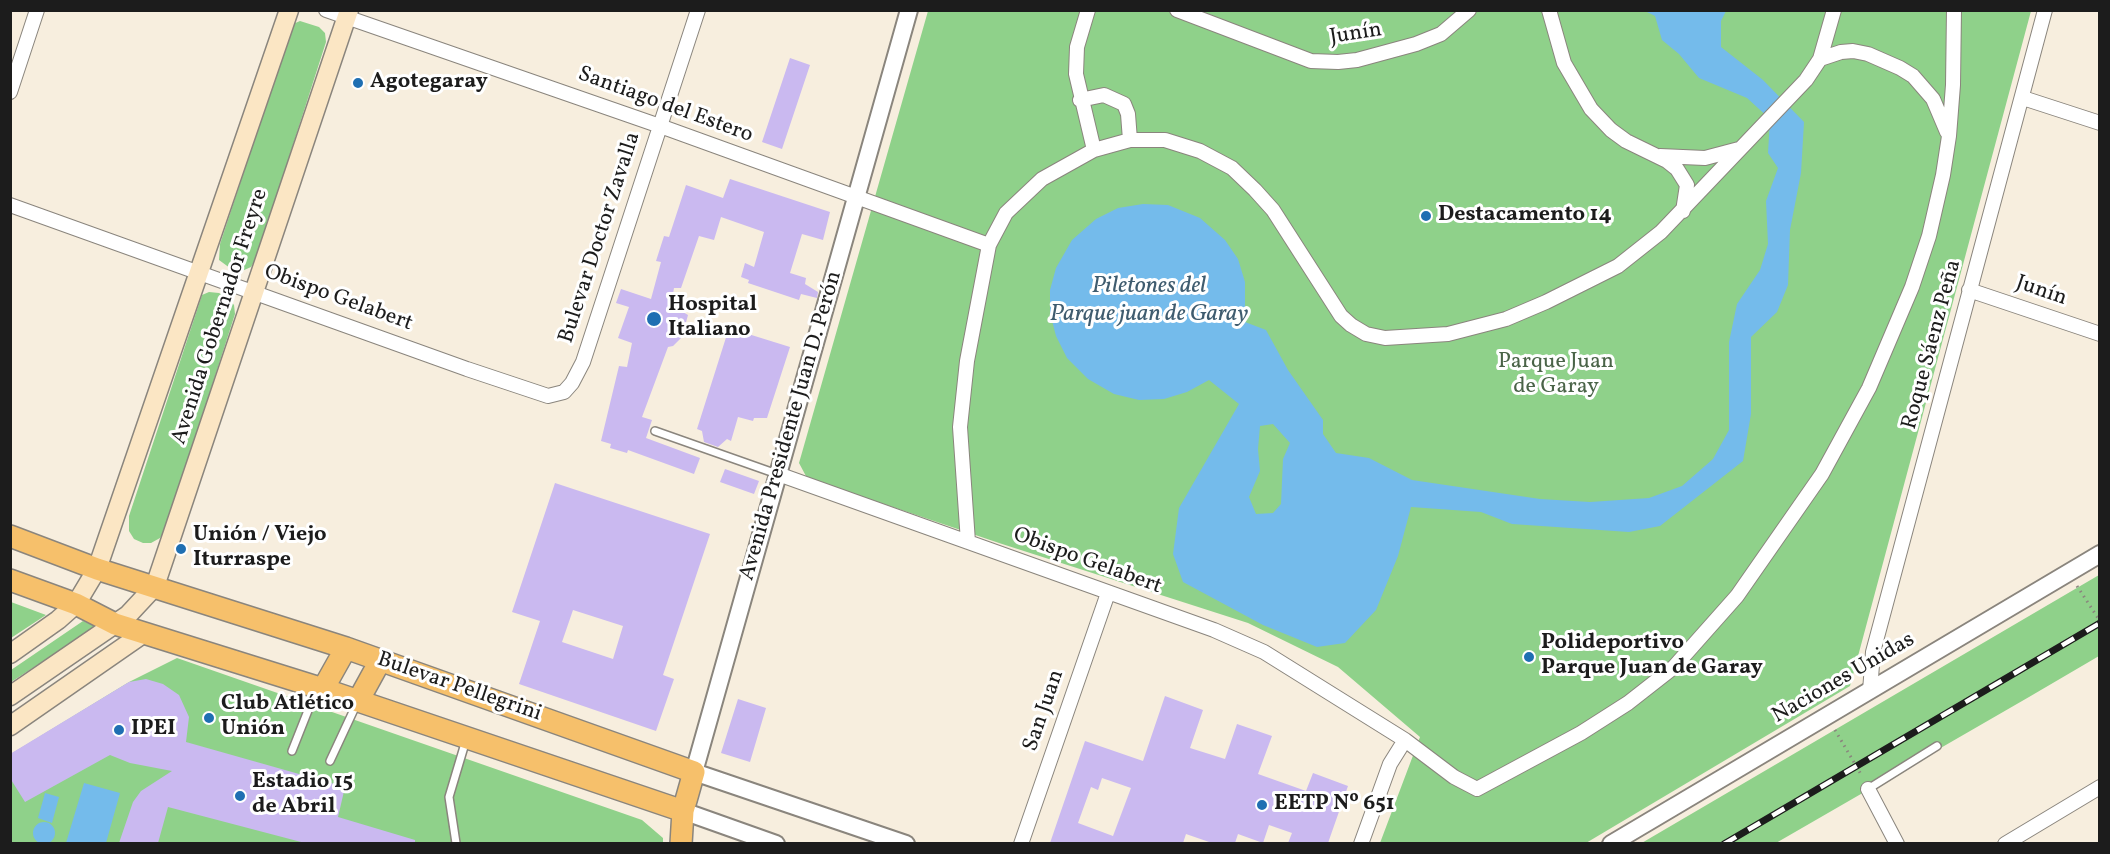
<!DOCTYPE html>
<html>
<head>
<meta charset="utf-8">
<style>
	body { margin:0 }
	#map { position:relative; width:2110px; height:854px; overflow:hidden; background:#f7eede; font-family:Vollkorn,serif }
	canvas { display:block }
	.frame { position:absolute; inset:0; border:12px solid #1c1c1c; pointer-events:none }
</style>
</head>
<body>
<div id="map">
<canvas width="2110" height="854"></canvas>
<div class="frame"></div>
</div>
<script>
const ctx = document.querySelector('canvas').getContext('2d');
ctx.lineJoin = 'round';
function paint(path, color) { ctx.fillStyle = color; ctx.fill(path, 'evenodd'); }
const shape = rows => new Path2D(rows.map(r => 'M' + r).join(''));
function trace(path, color, width, dash) { ctx.strokeStyle = color; ctx.lineWidth = width; ctx.lineCap = dash ? 'butt' : 'round'; ctx.setLineDash(dash || []); ctx.stroke(path); }
function label(font, color, halo, rows, align = 'center') {
  ctx.font = font + ' Vollkorn,serif'; ctx.lineWidth = 6; ctx.setLineDash([]); ctx.textBaseline = 'middle'; ctx.strokeStyle = halo; ctx.fillStyle = color; for (const [text, x, y, turn = 0] of rows) {
    ctx.save(); ctx.translate(x, y); ctx.rotate((+turn || 0) * Math.PI / 180); ctx.textAlign = isNaN(turn) ? turn : align; if (halo) ctx.strokeText(text, 0, 0); ctx.fillText(text, 0, 0); ctx.restore();
  }
}
const green = shape([
	[928,11,2031,11,1850,686,1586,843,1380,843,1420,737,1338,667,1248,623,999,543,807,478,799,463],
	[300,21,319,27,325,33,326,42,257,257,251,267,242,271,234,271,219,260,220,244,293,24],
	[209,292,219,293,229,299,234,305,235,314,166,529,160,538,151,543,143,543,134,539,129,531,129,516,202,295],
	[2099,575,2099,656,2029,697,1776,843,1640,844],
	[10,602,11,602,46,615,11,638],
	[83,621,96,627,11,682,11,670],
	[177,658,642,820,663,838,663,843,11,844,11,754,129,682]
]);
const water = shape([
	[1645,11,1726,11,1721,21,1721,47,1763,80,1804,122,1801,173,1790,230,1788,285,1777,312,1751,337,1751,414,1743,461,1660,526,1629,532,1512,524,1481,512,1411,507,1398,556,1376,610,1345,643,1317,647,1263,625,1183,582,1173,554,1179,508,1239,404,1209,380,1187,392,1164,399,1139,400,1114,394,1088,379,1067,358,1056,336,1050,313,1050,290,1056,268,1072,240,1096,219,1118,208,1143,204,1168,205,1200,218,1225,240,1238,259,1245,282,1245,322,1266,330,1288,370,1323,420,1323,434,1336,453,1369,458,1412,480,1540,499,1590,502,1649,498,1682,486,1713,459,1729,430,1729,342,1737,304,1760,270,1768,244,1766,201,1778,168,1768,153,1770,119,1747,98,1699,78,1679,54,1662,40,1655,16],
	[1273,424,1290,443,1283,459,1281,504,1273,513,1256,514,1249,497,1260,471,1258,449,1260,426],
	[84,783,120,793,106,843,66,843],
	[45,793,59,797,52,823,38,818],
	'33 833a11 11 0 1 1 22 0a11 11 0 1 1-22 0Z'
]);
const building = shape([
	[790,58,810,65,782,149,762,142],
	[730,179,830,212,823,240,802,234,790,273,806,278,805,284,818,292,817,298,801,294,799,300,748,283,749,280,741,277,745,263,754,267,764,232,721,217,714,240,699,236,681,288,674,288,671,305,688,315,682,337,673,346,668,347,642,417,652,420,646,438,700,458,694,474,628,450,627,453,610,448,611,444,601,441,619,366,627,367,632,343,618,338,629,307,616,303,621,289,651,299,661,262,656,261,664,236,669,237,686,185,723,198],
	[729,328,790,347,767,418,754,418,753,421,738,417,731,441,727,439,718,447,704,442,702,431,697,429],
	[725,469,759,481,754,494,720,482],
	[555,483,710,534,663,675,674,679,656,731,519,684,540,621,512,612],
	[573,610,623,626,613,659,562,642],
	[146,679,163,684,179,695,189,717,186,742,345,787,338,817,415,840,415,843,305,843,168,807,158,843,119,843,133,802,141,791,172,771,130,763,110,755,25,802,10,778,10,754,129,682],
	[1165,696,1203,710,1190,748,1225,759,1237,724,1272,736,1258,774,1306,791,1313,773,1348,786,1328,843,1288,843,1292,833,1269,825,1263,843,1238,834,1235,843,1212,843,1186,834,1183,843,1050,843,1085,741,1143,761],
	[1102,778,1131,788,1113,836,1078,823,1091,787,1098,790],
	[738,699,766,708,750,762,721,753]
]);
const path = shape([
	[2077,586,2100,621],
	[1835,730,1862,776]
]);
const service = shape([
	[655,431,777,474],
	[292,751,311,703,321,692],
	[330,761,357,703],
	[1868,789,1937,746],
	[456,843,449,797,466,740]
]);
const minor = shape([
	[326,10,660,126,989,245],
	[1088,10,1077,47,1076,74,1094,150],
	[1177,10,1311,61,1338,62,1357,60,1416,44,1441,34,1469,10],
	[1549,10,1564,63,1591,109,1611,130,1626,141,1667,161,1677,169,1687,185,1683,211],
	[1820,59,1841,52,1853,51,1868,54,1900,68,1913,76,1933,99,1947,132],
	[10,92,37,10],
	[2023,98,2100,123],
	[1080,100,1104,95,1124,104,1128,114,1130,140],
	[1660,156,1705,158,1739,149],
	[10,205,467,369,548,396,564,392,572,383,583,362,698,10],
	[1969,290,2100,334],
	[778,474,1214,630,1264,652,1405,740,1454,777,1477,789,1581,733,1628,703,1674,667,1737,596,1822,474,1869,388,1912,287,1929,236,1943,175,1949,136,1953,85,1954,10],
	[968,542,960,427,967,361,989,245,1006,213,1042,179,1094,150,1130,140,1165,140,1200,151,1232,168,1255,190,1273,210,1341,316,1351,325,1366,334,1385,338,1448,334,1506,319,1546,302,1618,266,1661,232,1806,80,1820,59,1834,10],
	[1870,691,1873,652,2045,10],
	[1868,789,1897,844],
	[1021,844,1108,593],
	[1361,844,1390,764,1405,740],
	[2005,844,2100,787]
]);
const tertiary = shape([
	[683,811,776,844],
	[906,844,694,772,909,10],
	[1611,844,2100,554]
]);
const secondary = shape([
	[10,654,58,620,76,604,97,569,289,10],
	[10,696,128,615,155,586,349,10],
	[10,726,144,633]
]);
const primary = shape([
	[10,536,97,569,346,648,694,772,683,811,681,844],
	[10,580,76,604,115,624,323,689,683,811],
	[323,689,346,648],
	[358,701,380,661]
]);
const rail = shape([
	[1724,844,2100,623]
]);
const markers = [
	[358,83,6,"#1f6fb2"],
	[1426,216,6,"#1f6fb2"],
	[654,319,8,"#1f6fb2"],
	[181,549,6,"#1f6fb2"],
	[1529,657,6,"#1f6fb2"],
	[209,718,6,"#1f6fb2"],
	[119,730,6,"#1f6fb2"],
	[240,796,6,"#1f6fb2"],
	[1262,805,6,"#1f6fb2"]
];
const streetNames = [
	["Junín",1356,35,-9],
	["Santiago del Estero",665,106,20],
	["Bulevar Doctor Zavalla",601,238,-72],
	["Junín",2041,292,19],
	["Obispo Gelabert",338,299,20],
	["Avenida Gobernador Freyre",221,317,-72],
	["Roque Sáenz Peña",1933,345,-75],
	["Avenida Presidente Juan D. Perón",792,426,-74],
	["Obispo Gelabert",1087,562,20],
	["Naciones Unidas",1844,679,-30],
	["Bulevar Pellegrini",459,688,19],
	["San Juan",1045,711,-71]
];
const poiNames = [
	["Agotegaray",370,83],
	["Destacamento 14",1438,216],
	["Hospital",668,306],
	["Italiano",668,331],
	["Unión / Viejo",193,536],
	["Iturraspe",193,561],
	["Polideportivo",1541,644],
	["Parque Juan de Garay",1541,669],
	["Club Atlético",221,705],
	["Unión",221,730],
	["IPEI",131,730],
	["Estadio 15",252,783],
	["de Abril",252,808],
	["EETP Nº 651",1274,805]
];
const parkNames = [
	["Parque Juan",1556,363],
	["de Garay",1556,388]
];
const waterNames = [
	["Piletones del",1149,288],
	["Parque juan de Garay",1149,316]
];
paint(green, '#8fd18a');
paint(water, '#74bbeb');
paint(building, '#cab9f0');
trace(service, '#8a857d', 10);
trace(minor, '#8a857d', 16);
trace(tertiary, '#8a857d', 20);
trace(secondary, '#8a857d', 21);
trace(primary, '#8a857d', 24);
trace(path, '#8a857d', 3, [1.5, 4.5]);
trace(service, '#fff', 7);
trace(minor, '#fff', 14);
trace(tertiary, '#fff', 16);
trace(secondary, '#fbe6c4', 18);
trace(primary, '#f6c06b', 21);
trace(rail, '#1c1c1c', 7);
trace(rail, '#fff', 4.5, [14]);
for (const [x, y, r, color] of markers) { const dot = new Path2D(); dot.arc(x, y, r, 0, 2 * Math.PI); ctx.fillStyle = color; ctx.fill(dot); trace(dot, '#fff', 2); }
label('22px', '#1c1c1c', '#fff', streetNames);
label('bold 22px', '#1c1c1c', '#fff', poiNames, 'left');
label('22px', '#4a6448', '#fff', parkNames);
label('italic 24px', '#3f5c6f', '#fff', waterNames);
</script>
</body>
</html>
